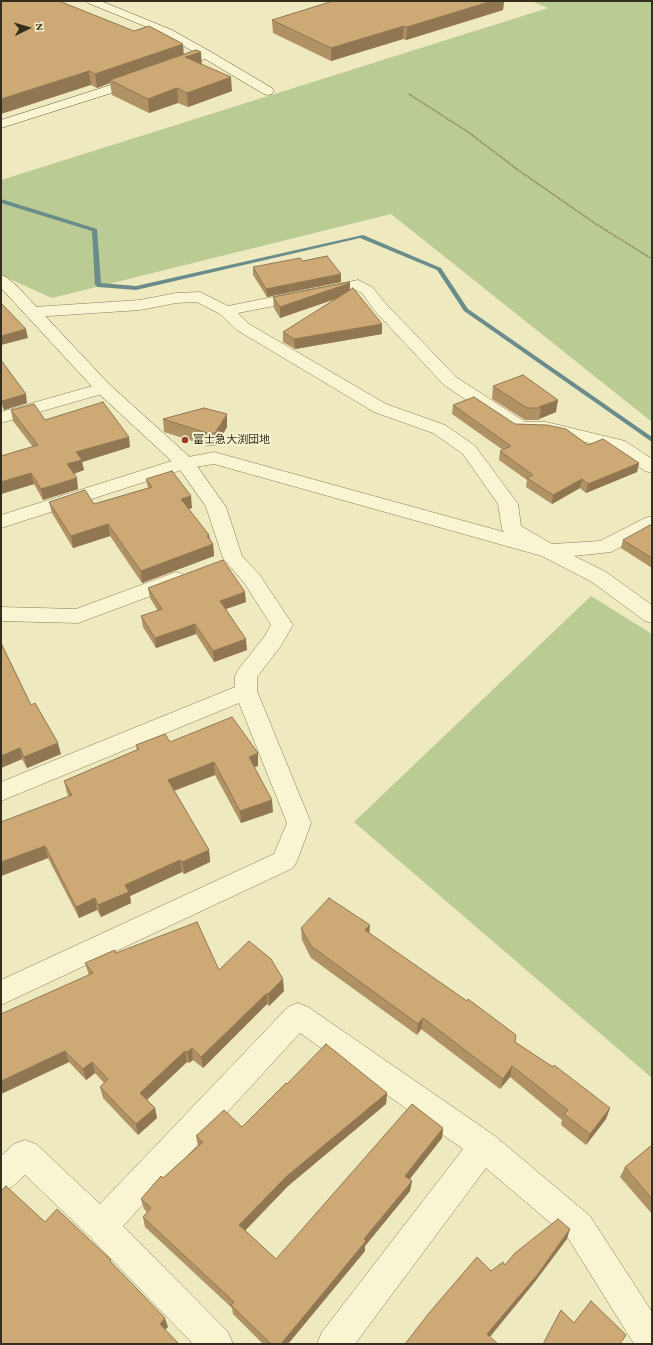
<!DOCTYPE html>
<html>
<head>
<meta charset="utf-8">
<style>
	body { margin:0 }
	#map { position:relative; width:653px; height:1345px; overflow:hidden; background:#eee9bf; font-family:"Crimson Pro",serif }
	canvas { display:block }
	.frame { position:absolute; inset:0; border:2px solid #362e1c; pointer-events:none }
	.north { position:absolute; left:8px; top:8px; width:40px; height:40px; -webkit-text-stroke:3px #f5f2cf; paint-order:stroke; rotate:85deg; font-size:11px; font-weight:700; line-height:16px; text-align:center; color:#362e1c }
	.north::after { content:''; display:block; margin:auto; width:14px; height:18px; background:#362e1c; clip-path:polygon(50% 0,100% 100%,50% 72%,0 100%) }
</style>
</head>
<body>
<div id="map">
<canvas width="653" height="1345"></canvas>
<div class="frame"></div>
<div class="north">N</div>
</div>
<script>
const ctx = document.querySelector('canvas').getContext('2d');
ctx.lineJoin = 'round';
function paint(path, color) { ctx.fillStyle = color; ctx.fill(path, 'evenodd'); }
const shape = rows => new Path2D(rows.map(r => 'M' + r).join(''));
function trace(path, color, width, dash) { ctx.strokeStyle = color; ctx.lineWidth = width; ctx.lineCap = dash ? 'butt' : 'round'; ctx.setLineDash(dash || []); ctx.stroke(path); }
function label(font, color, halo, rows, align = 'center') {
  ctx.font = font + ' "Crimson Pro","Noto Sans JP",serif'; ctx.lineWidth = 4; ctx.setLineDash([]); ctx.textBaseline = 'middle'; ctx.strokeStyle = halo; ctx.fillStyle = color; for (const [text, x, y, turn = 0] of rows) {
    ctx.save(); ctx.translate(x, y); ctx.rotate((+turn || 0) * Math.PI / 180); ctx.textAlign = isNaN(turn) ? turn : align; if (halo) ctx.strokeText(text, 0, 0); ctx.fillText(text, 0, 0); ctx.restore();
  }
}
const green = shape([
	[531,1,652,1,652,422,391,214,52,298,1,275,1,180,548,8],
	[591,596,652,634,652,1078,354,822]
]);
const stream = shape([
	[1,199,97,229,101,283,136,286,363,235,441,268,468,309,652,437,652,442,464,311,437,270,360,238,136,290,98,287,95,285,92,231,1,203,1,199]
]);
const path = shape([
	[409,94,468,132,518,170,596,224,652,259]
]);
const street = shape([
	[358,280,372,287,386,304,456,377,525,422,546,422,625,441,652,459,652,473,645,471,613,449,546,432,521,433,515,432,444,385,374,310,362,293,356,290,238,313,249,324,386,404,445,425,475,446,518,504,521,526,552,544,600,541,645,518,652,516,652,530,611,552,574,556,606,572,652,605,652,623,645,621,592,582,542,556,214,464,188,468,1,528,1,515,178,459,214,452,504,532,502,529,498,504,463,454,433,433,374,412,237,330,220,314,197,302,176,303,140,310,34,317,28,315,26,312,28,309,34,307,140,300,176,293,200,292,228,306,358,280],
	[103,383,109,384,112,388,109,392,1,423,1,412,103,383],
	[216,501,223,503,226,507,242,556,259,574,293,625,280,647,257,677,257,691,311,823,297,861,293,868,1,1005,1,980,274,854,287,823,239,703,1,801,1,782,235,687,235,676,238,670,264,637,271,625,245,584,223,558,206,507,209,503,216,501],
	[176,572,183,574,186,579,183,584,78,623,1,621,1,607,76,609,176,572],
	[298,1003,308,1007,495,1136,590,1216,652,1312,652,1344,634,1344,568,1238,486,1168,355,1344,317,1344,322,1332,463,1149,300,1033,123,1226,228,1332,233,1344,193,1344,90,1237,25,1175,12,1187,1,1191,1,1156,14,1144,25,1140,36,1144,100,1204,288,1007,298,1003]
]);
const secondary = shape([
	[87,1,101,1,172,30,211,52,272,88,274,91,272,94,268,95,264,94,205,59,177,69,169,69,167,67,169,65,197,54,164,34,88,3,87,1],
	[139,76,143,77,145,80,143,83,1,128,1,120,139,76],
	[1,275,6,277,17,286,109,384,192,459,226,507,223,511,216,513,209,511,178,467,97,392,1,288,1,275]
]);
const wall = shape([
	[1,1,184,54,202,64,232,91,188,107,178,103,149,113,112,95,110,83,97,88,91,85],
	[331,1,504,1,503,10,406,40,403,39,331,61,273,33,272,20,331,2],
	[303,261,341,274,341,282,267,297,253,275,253,267],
	[350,283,350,290,382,334,295,349,283,342,283,332,335,299,280,318,274,308,273,297],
	[1,360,27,403,4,410,2,406,1,406],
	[493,386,556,412,539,419,539,420,525,420,492,399],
	[453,405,515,424,588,445,639,463,637,472,586,493,580,488,552,504,526,487,527,480,499,460,500,451,503,450,452,414],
	[11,410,45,420,130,447,82,462,84,470,74,474,78,489,43,500,34,484,1,494,1,456,33,447,13,421],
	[163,419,227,427,216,446,208,446,164,432],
	[146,479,192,508,188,509,209,535,210,539,213,544,214,556,142,583,110,536,73,548,52,513,49,502,94,504,148,488],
	[652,527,652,568,621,548,623,540],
	[148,588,246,602,226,609,247,650,214,662,196,634,156,648,143,627,141,616,158,611,150,598],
	[1,643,31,705,61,754,27,768,22,759,1,768],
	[170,742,258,766,254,767,273,812,241,823,215,775,174,791,209,850,210,862,184,874,182,872,130,896,131,903,101,917,97,910,79,918,48,858,1,876,69,797,67,793,64,781,137,750,136,745],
	[301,928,369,934,515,1042,610,1108,606,1119,586,1145,561,1125,562,1120,510,1077,500,1089,421,1029,417,1035,311,958,302,940],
	[116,953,219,970,284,991,269,1006,267,1004,203,1068,193,1060,189,1063,187,1062,147,1100,155,1108,157,1118,138,1135,103,1098,100,1087,104,1083,95,1073,86,1080,69,1062,1,1094,89,975,85,963],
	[287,1084,387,1093,386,1104,288,1186,245,1230,276,1259,443,1128,442,1138,410,1179,412,1181,410,1191,365,1246,365,1251,288,1344,263,1344,233,1314,232,1308,145,1227,143,1217,147,1212,144,1209,141,1199,163,1178,198,1146,196,1136,242,1127],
	[652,1145,652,1214,620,1177,625,1167]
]);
const shadedWall = shape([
	[492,1,504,1,503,10,406,40,407,27],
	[404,26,403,39,331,61,331,48],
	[183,44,184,57,110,80,110,83,97,88,95,74],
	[201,52,202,66,185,57],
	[89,71,91,85,1,114,1,99],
	[231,77,232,91,188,107,187,93],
	[177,88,178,103,149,113,148,99],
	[341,274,341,282,267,297,266,289],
	[350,283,350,294,280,318,280,307],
	[382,324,382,334,295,349,294,339],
	[26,329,28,338,1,345,1,336],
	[26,394,27,403,4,410,2,401],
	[558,400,556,412,539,419,541,408,539,407],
	[227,414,227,427,216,446,215,433],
	[129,437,130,447,82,462,84,470,69,475,67,464,76,452],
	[639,463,637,472,586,493,588,484],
	[31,473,34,484,1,494,1,482],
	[77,478,78,489,43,500,41,489],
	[582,479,580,488,552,504,553,495],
	[191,496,192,508,182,511,181,499],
	[108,524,110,536,73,548,71,536],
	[209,535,210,546,213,544,214,556,142,583,141,571],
	[245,592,246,602,220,611,220,601],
	[195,624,196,634,156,648,155,638],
	[246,639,247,650,214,662,213,651],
	[58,743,61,754,27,768,24,757],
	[20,748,22,759,1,768,1,756],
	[258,753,258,766,249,769,249,757],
	[214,762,215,775,170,792,168,780],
	[272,800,273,812,241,823,240,811],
	[45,846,48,858,1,876,1,862],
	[209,850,210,862,184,874,182,862],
	[180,860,182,872,130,896,131,903,101,917,98,905,125,885],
	[95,898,97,910,79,918,76,907],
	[370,925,369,937,365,930],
	[283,979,284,991,269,1006,268,994],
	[267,993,267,1004,203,1068,201,1057],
	[423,1018,421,1029,417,1035,418,1024],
	[192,1048,193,1060,189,1063,187,1052],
	[65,1051,69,1062,1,1094,1,1081],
	[185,1051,187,1062,142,1104,140,1093],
	[92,1062,95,1073,86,1080,83,1069],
	[512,1066,510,1077,500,1089,503,1079],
	[387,1093,386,1104,288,1186,241,1235,239,1225,287,1176],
	[155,1108,157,1118,138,1135,136,1124],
	[610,1108,606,1119,586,1145,590,1134],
	[443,1128,442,1138,404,1186,405,1176],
	[412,1181,410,1191,365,1246,365,1251,288,1344,281,1344,364,1239],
	[570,1229,567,1239,534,1283,485,1343,487,1334],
	[165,1318,168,1327,162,1333,160,1324]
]);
const building = shape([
	[1,1,59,1,134,31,149,26,183,44,95,74,89,71,1,99,1,1],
	[333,1,492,1,407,27,404,26,331,48,272,20,333,1],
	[196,50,201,52,185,57,231,77,187,93,177,88,148,99,110,80,196,50],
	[327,256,341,274,266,289,253,267,300,258,303,261,327,256],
	[349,282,350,283,280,307,273,297,349,282],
	[353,288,382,324,294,339,283,332,353,288],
	[1,303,26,329,1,336,1,303],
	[1,360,26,394,2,401,1,399,1,360],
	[523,375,558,400,539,407,541,408,527,408,493,386,523,375],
	[474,397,515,424,547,425,566,429,588,445,603,439,639,463,588,484,582,479,553,495,527,478,533,475,500,451,511,446,453,405,474,397],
	[103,402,129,437,76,452,82,460,67,464,77,478,41,489,31,473,1,482,1,456,38,445,11,410,34,404,45,420,103,402],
	[204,408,227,414,215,433,207,433,163,419,204,408],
	[172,471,191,496,181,499,209,535,207,536,213,544,141,571,108,524,71,536,49,502,85,490,94,504,152,487,146,479,172,471],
	[650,525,652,527,652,558,623,540,650,525],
	[223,560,245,592,220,601,246,639,213,651,195,624,155,638,141,616,162,609,148,588,223,560],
	[1,643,31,705,35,703,58,743,24,757,20,748,1,756,1,643],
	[232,717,258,753,249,757,272,800,240,811,214,762,168,780,209,850,182,862,180,860,125,885,129,892,98,905,95,898,76,907,45,846,1,862,1,822,72,795,64,781,139,749,136,745,165,734,170,742,232,717],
	[329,898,370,925,365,930,467,1001,468,999,516,1035,515,1042,553,1067,554,1065,610,1108,590,1134,564,1114,568,1110,512,1066,503,1079,423,1018,418,1024,311,946,301,928,329,898],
	[197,922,219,970,249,941,271,959,283,979,268,994,267,993,201,1057,192,1048,187,1052,185,1051,140,1093,155,1108,136,1124,100,1087,108,1079,92,1062,83,1069,65,1051,1,1081,1,1014,93,973,85,963,115,950,116,953,197,922],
	[326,1044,387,1093,287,1176,239,1225,276,1259,412,1104,443,1128,405,1176,412,1181,364,1239,366,1241,281,1344,271,1344,231,1305,234,1302,143,1217,151,1208,141,1199,161,1176,163,1178,203,1142,196,1136,224,1110,242,1127,286,1083,287,1084,326,1044],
	[652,1145,652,1199,625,1167,652,1145],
	[6,1186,45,1222,57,1209,111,1260,110,1261,165,1318,160,1324,179,1344,1,1344,1,1191,6,1186],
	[558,1219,570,1229,538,1274,487,1334,498,1344,405,1344,429,1313,477,1257,491,1271,503,1262,505,1265,515,1253,558,1219],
	[591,1301,626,1335,620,1344,543,1344,561,1310,574,1323,591,1301]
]);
const markers = [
	[185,440,4,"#963c27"]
];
const poiNames = [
	["富士急大渕団地",193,440]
];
paint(green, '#bacc93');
paint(stream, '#6a8d8b');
trace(street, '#877a57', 1);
trace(secondary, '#685b3b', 1);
trace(path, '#877a57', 1.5, [1.5, 1]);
paint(street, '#f9f5d2');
paint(secondary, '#f9f5d2');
paint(wall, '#b09265');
paint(shadedWall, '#907752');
paint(building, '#cdaa75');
trace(building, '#907752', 1);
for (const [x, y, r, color] of markers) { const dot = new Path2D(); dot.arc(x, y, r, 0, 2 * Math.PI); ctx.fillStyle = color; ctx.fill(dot); trace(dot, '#f5f2cf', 1.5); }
label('11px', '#362e1c', '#f5f2cf', poiNames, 'left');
</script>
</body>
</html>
